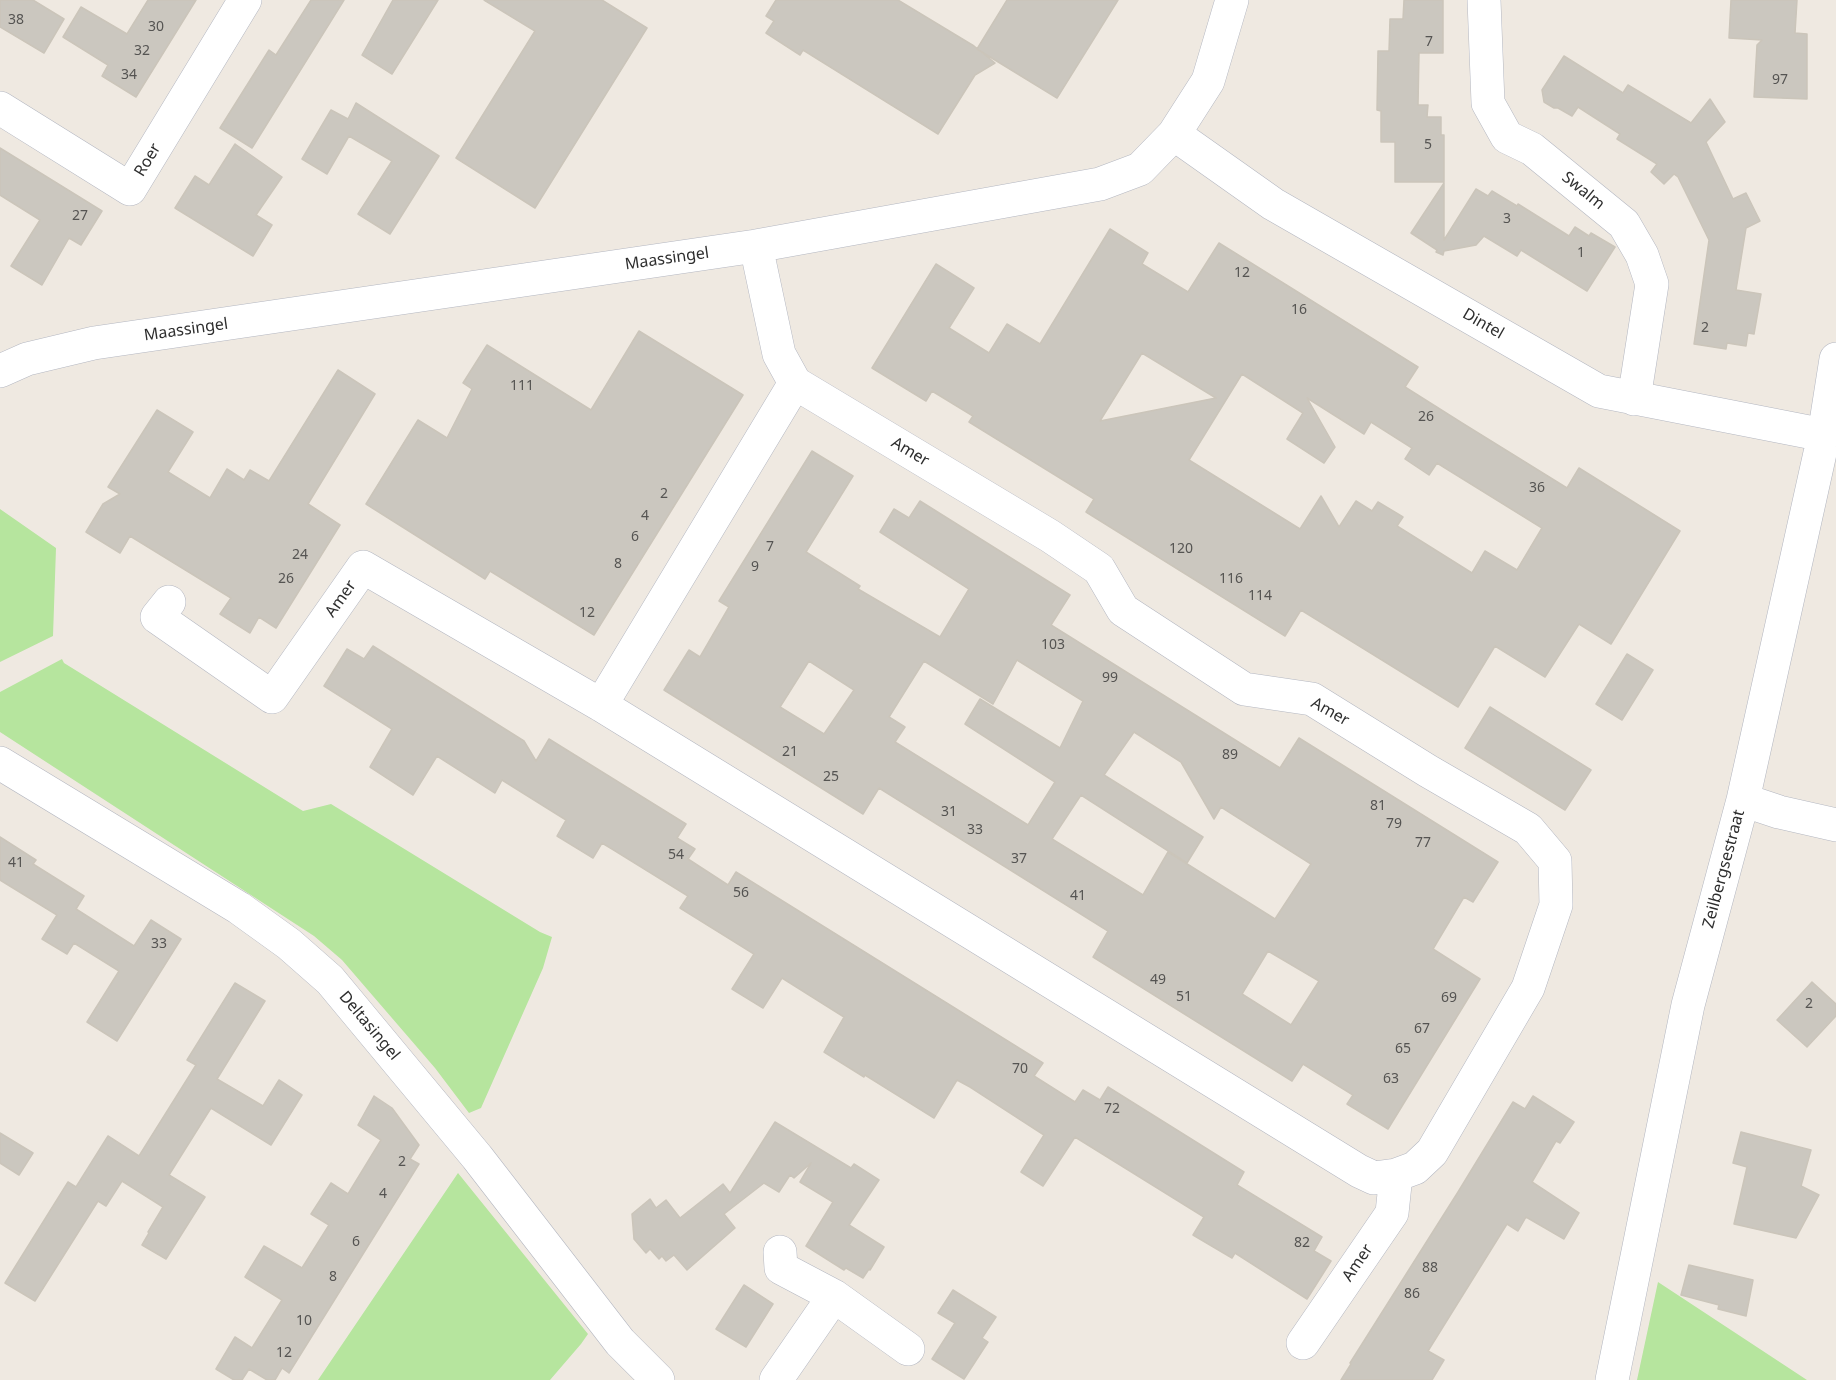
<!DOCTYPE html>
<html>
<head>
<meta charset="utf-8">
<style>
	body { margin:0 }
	canvas { display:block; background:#efe9e1 }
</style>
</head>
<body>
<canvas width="1836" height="1380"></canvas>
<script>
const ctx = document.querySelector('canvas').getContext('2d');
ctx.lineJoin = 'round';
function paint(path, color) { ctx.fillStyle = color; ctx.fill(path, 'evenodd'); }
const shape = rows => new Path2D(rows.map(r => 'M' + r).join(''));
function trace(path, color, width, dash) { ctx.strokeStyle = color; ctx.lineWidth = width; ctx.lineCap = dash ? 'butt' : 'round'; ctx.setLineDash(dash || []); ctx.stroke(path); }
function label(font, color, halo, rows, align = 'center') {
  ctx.font = font + ' "Noto Sans",sans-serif'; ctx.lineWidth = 4.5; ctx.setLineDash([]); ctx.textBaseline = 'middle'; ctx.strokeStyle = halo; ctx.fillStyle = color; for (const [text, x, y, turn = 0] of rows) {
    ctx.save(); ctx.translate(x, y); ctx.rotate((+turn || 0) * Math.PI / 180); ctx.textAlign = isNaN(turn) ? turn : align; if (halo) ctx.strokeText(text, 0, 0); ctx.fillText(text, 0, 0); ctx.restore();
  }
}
const green = shape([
	[0,509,56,548,53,636,0,662],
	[62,659,64,663,303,811,331,804,540,932,552,937,543,968,481,1108,469,1113,435,1068,342,960,314,936,0,732,0,692],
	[458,1173,588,1334,581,1344,550,1380,318,1380],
	[1658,1282,1807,1380,1637,1380]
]);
const building = shape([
	[0,0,33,0,64,19,44,53,0,27,0,0],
	[148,0,196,0,136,97,102,76,108,65,63,37,81,7,127,34,148,0],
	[311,0,344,0,252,148,220,128,269,50,276,55,311,0],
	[393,0,438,0,392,74,362,55,393,0],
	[484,0,602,0,647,28,535,208,456,158,535,31,484,0],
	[776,0,898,0,974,46,995,63,975,75,938,134,803,50,800,55,766,33,774,21,766,16,776,0],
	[1007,0,1118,0,1057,98,977,49,1007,0],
	[1404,0,1443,0,1443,53,1419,53,1418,105,1428,105,1427,117,1441,117,1441,135,1444,135,1444,182,1395,182,1395,142,1381,142,1381,111,1377,110,1378,51,1389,51,1390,19,1403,19,1404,0],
	[1731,0,1797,0,1795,33,1807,34,1807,99,1754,97,1757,45,1762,40,1729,38,1731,0],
	[1564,56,1623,93,1628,85,1691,123,1710,99,1725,122,1706,142,1733,199,1746,193,1760,221,1746,228,1736,290,1761,294,1754,334,1748,333,1746,346,1727,343,1726,349,1694,344,1709,240,1678,177,1674,174,1664,184,1651,172,1657,164,1617,139,1620,134,1578,107,1572,116,1558,108,1554,108,1544,102,1542,90,1564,56],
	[356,103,439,156,390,234,358,214,392,161,349,136,327,174,302,159,331,110,348,119,356,103],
	[235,144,282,177,256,215,272,225,253,256,175,208,195,176,209,185,235,144],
	[0,148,102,211,81,245,69,238,42,285,11,266,40,220,0,195,0,148],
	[1444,183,1444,240,1476,189,1488,196,1492,191,1517,206,1518,204,1569,236,1575,227,1589,236,1591,233,1615,247,1587,291,1521,250,1517,256,1484,236,1476,245,1444,251,1443,255,1436,252,1437,250,1411,233,1444,183],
	[1110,229,1148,253,1142,264,1188,292,1219,243,1418,367,1405,387,1462,423,1567,488,1579,468,1680,531,1611,644,1579,624,1545,677,1495,646,1458,707,1301,610,1285,636,1086,512,1094,499,969,422,973,416,932,391,926,401,872,368,936,264,974,288,949,328,989,353,1007,324,1040,344,1110,229],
	[1142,353,1216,398,1100,421,1142,353],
	[1242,374,1303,413,1287,439,1324,463,1335,447,1307,398,1364,434,1371,422,1412,448,1405,459,1429,475,1437,463,1542,528,1517,570,1485,551,1472,573,1397,526,1403,517,1378,502,1372,511,1356,501,1339,527,1321,496,1300,529,1189,460,1242,374],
	[639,331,743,395,594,635,490,571,485,579,366,504,418,420,447,438,472,389,463,383,487,345,591,410,639,331],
	[338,370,375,394,308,504,340,525,276,628,259,617,250,633,220,614,231,598,130,536,120,553,86,532,103,504,120,494,108,487,157,410,193,432,168,472,210,498,227,469,244,480,250,470,269,481,338,370],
	[812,451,853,476,806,552,860,586,858,589,940,637,969,589,880,532,894,509,909,518,920,501,1070,595,1051,625,1280,768,1299,738,1498,862,1473,902,1464,897,1433,949,1480,979,1388,1129,1347,1104,1353,1095,1303,1064,1292,1081,1093,957,1108,931,879,788,863,814,664,690,689,650,700,657,729,607,719,601,812,451],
	[1017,660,1083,701,1060,748,980,699,965,724,1055,782,1028,825,895,742,905,727,889,717,924,661,993,704,1017,660],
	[809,661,854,690,824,734,780,707,809,661],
	[1134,732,1181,762,1214,819,1221,807,1311,864,1275,919,1168,852,1143,895,1052,839,1081,795,1187,863,1203,837,1104,775,1134,732],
	[1268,951,1319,981,1291,1025,1242,994,1268,951],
	[373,646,524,741,536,761,549,739,686,824,677,838,695,849,688,859,728,885,736,872,937,997,1043,1063,1034,1076,1075,1102,1083,1090,1100,1100,1108,1087,1244,1172,1237,1185,1322,1237,1314,1251,1331,1261,1307,1299,1235,1253,1232,1258,1193,1235,1204,1217,1075,1137,1043,1186,1021,1172,1044,1135,970,1087,957,1080,934,1118,865,1075,864,1077,824,1052,844,1017,782,978,763,1008,732,989,754,954,680,908,688,896,612,849,602,843,593,858,557,836,566,820,502,780,495,793,437,756,413,795,370,767,392,729,324,686,347,649,364,659,373,646],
	[1627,654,1653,670,1622,720,1596,704,1627,654],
	[1490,707,1591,770,1565,810,1465,748,1490,707],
	[0,837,36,860,33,864,84,896,76,909,134,946,151,920,181,939,117,1041,87,1022,119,971,74,943,67,954,42,939,57,915,0,880,0,837],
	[1812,982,1836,1004,1836,1016,1807,1047,1777,1020,1812,982],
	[235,983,265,1001,217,1079,263,1106,279,1080,302,1095,271,1145,211,1108,169,1175,205,1197,166,1259,142,1245,149,1233,148,1232,163,1207,122,1181,106,1206,98,1201,35,1301,5,1283,68,1182,76,1187,108,1136,139,1156,196,1065,187,1060,235,983],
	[374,1096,392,1108,419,1145,410,1159,419,1164,289,1373,282,1368,275,1380,267,1380,249,1369,242,1380,234,1380,216,1369,235,1337,252,1348,282,1300,245,1277,264,1246,302,1268,329,1225,311,1214,331,1183,348,1194,381,1140,358,1125,374,1096],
	[1533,1096,1574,1122,1560,1143,1556,1141,1532,1182,1579,1213,1564,1239,1526,1217,1518,1231,1507,1224,1428,1351,1444,1360,1432,1380,1341,1380,1351,1364,1350,1363,1458,1192,1513,1102,1525,1109,1533,1096],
	[775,1122,851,1168,854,1164,879,1180,849,1225,884,1247,870,1270,869,1269,863,1278,846,1268,844,1270,806,1246,833,1202,800,1182,811,1163,794,1178,790,1175,779,1192,764,1183,724,1214,735,1228,687,1270,674,1255,666,1261,662,1256,659,1259,650,1249,646,1253,634,1239,632,1214,650,1199,656,1208,666,1200,680,1218,723,1184,730,1193,775,1122],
	[1741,1132,1811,1150,1801,1186,1819,1195,1796,1238,1734,1224,1747,1167,1733,1163,1741,1132],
	[0,1133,33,1153,19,1175,0,1163,0,1133],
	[1689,1265,1753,1280,1746,1316,1718,1309,1719,1305,1681,1295,1689,1265],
	[744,1285,773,1304,746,1347,716,1329,744,1285],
	[953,1290,996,1317,982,1338,988,1342,964,1379,932,1359,955,1323,938,1313,953,1290]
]);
const minor = shape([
	[1484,0,1488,103,1507,137,1532,149,1624,224,1642,255,1652,284,1634,399],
	[0,108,130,189,245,0],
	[1174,134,1273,204,1599,391,1824,435],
	[0,371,27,359,94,343,756,246,1100,184,1140,169,1174,134,1208,81,1232,0],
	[169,602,157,617,272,697,363,567,601,705,1359,1171,1374,1178,1396,1175,1415,1168,1432,1152,1528,988,1556,905,1555,861,1528,829,1428,771,1312,699,1244,689,1123,610,1099,569,1050,536,795,383,779,354,756,246],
	[601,705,795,383],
	[0,763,239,908,289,944,330,980,477,1157,620,1342,658,1380],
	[1743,800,1779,812,1836,825],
	[780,1252,781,1268,834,1296,908,1349],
	[1303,1343,1392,1213,1396,1175],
	[776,1380,834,1296],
	[1612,1380,1688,1005,1743,800,1824,435,1836,359]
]);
const numberNames = [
	["38",16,20],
	["30",156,27],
	["7",1429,42],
	["32",142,51],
	["34",129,75],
	["97",1780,80],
	["5",1428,145],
	["27",80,216],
	["3",1507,219],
	["1",1581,253],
	["12",1242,273],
	["16",1299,310],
	["2",1705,328],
	["111",522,386],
	["26",1426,417],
	["36",1537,488],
	["2",664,494],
	["4",645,516],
	["6",635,537],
	["7",770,547],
	["120",1181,549],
	["24",300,555],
	["8",618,564],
	["9",755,567],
	["26",286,579],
	["116",1231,579],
	["114",1260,596],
	["12",587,613],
	["103",1053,645],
	["99",1110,678],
	["21",790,752],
	["89",1230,755],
	["25",831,777],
	["81",1378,806],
	["31",949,812],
	["79",1394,824],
	["33",975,830],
	["77",1423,843],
	["54",676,855],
	["37",1019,859],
	["41",16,863],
	["56",741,893],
	["41",1078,896],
	["33",159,944],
	["49",1158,980],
	["51",1184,997],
	["69",1449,998],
	["2",1809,1004],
	["67",1422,1029],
	["65",1403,1049],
	["70",1020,1069],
	["63",1391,1079],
	["72",1112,1109],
	["2",402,1162],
	["4",383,1194],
	["6",356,1242],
	["82",1302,1243],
	["88",1430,1268],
	["8",333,1277],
	["86",1412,1294],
	["10",304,1321],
	["12",284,1353]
];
const streetNames = [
	["Roer",148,160,-59],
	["Swalm",1583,191,39],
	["Maassingel",667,259,-8],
	["Dintel",1483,324,30],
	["Maassingel",186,330,-8],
	["Amer",910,452,31],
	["Amer",341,599,-55],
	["Amer",1330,712,29],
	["Zeilbergsestraat",1724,869,-75],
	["Deltasingel",369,1026,50],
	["Amer",1358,1263,-56]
];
paint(green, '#b6e59e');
paint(building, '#cbc7bf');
trace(building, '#cbc5ba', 1.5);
trace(minor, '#b4b7c1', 34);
trace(minor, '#fff', 33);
label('14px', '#555452', null, numberNames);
label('16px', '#2e2e2e', '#fff', streetNames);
</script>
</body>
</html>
